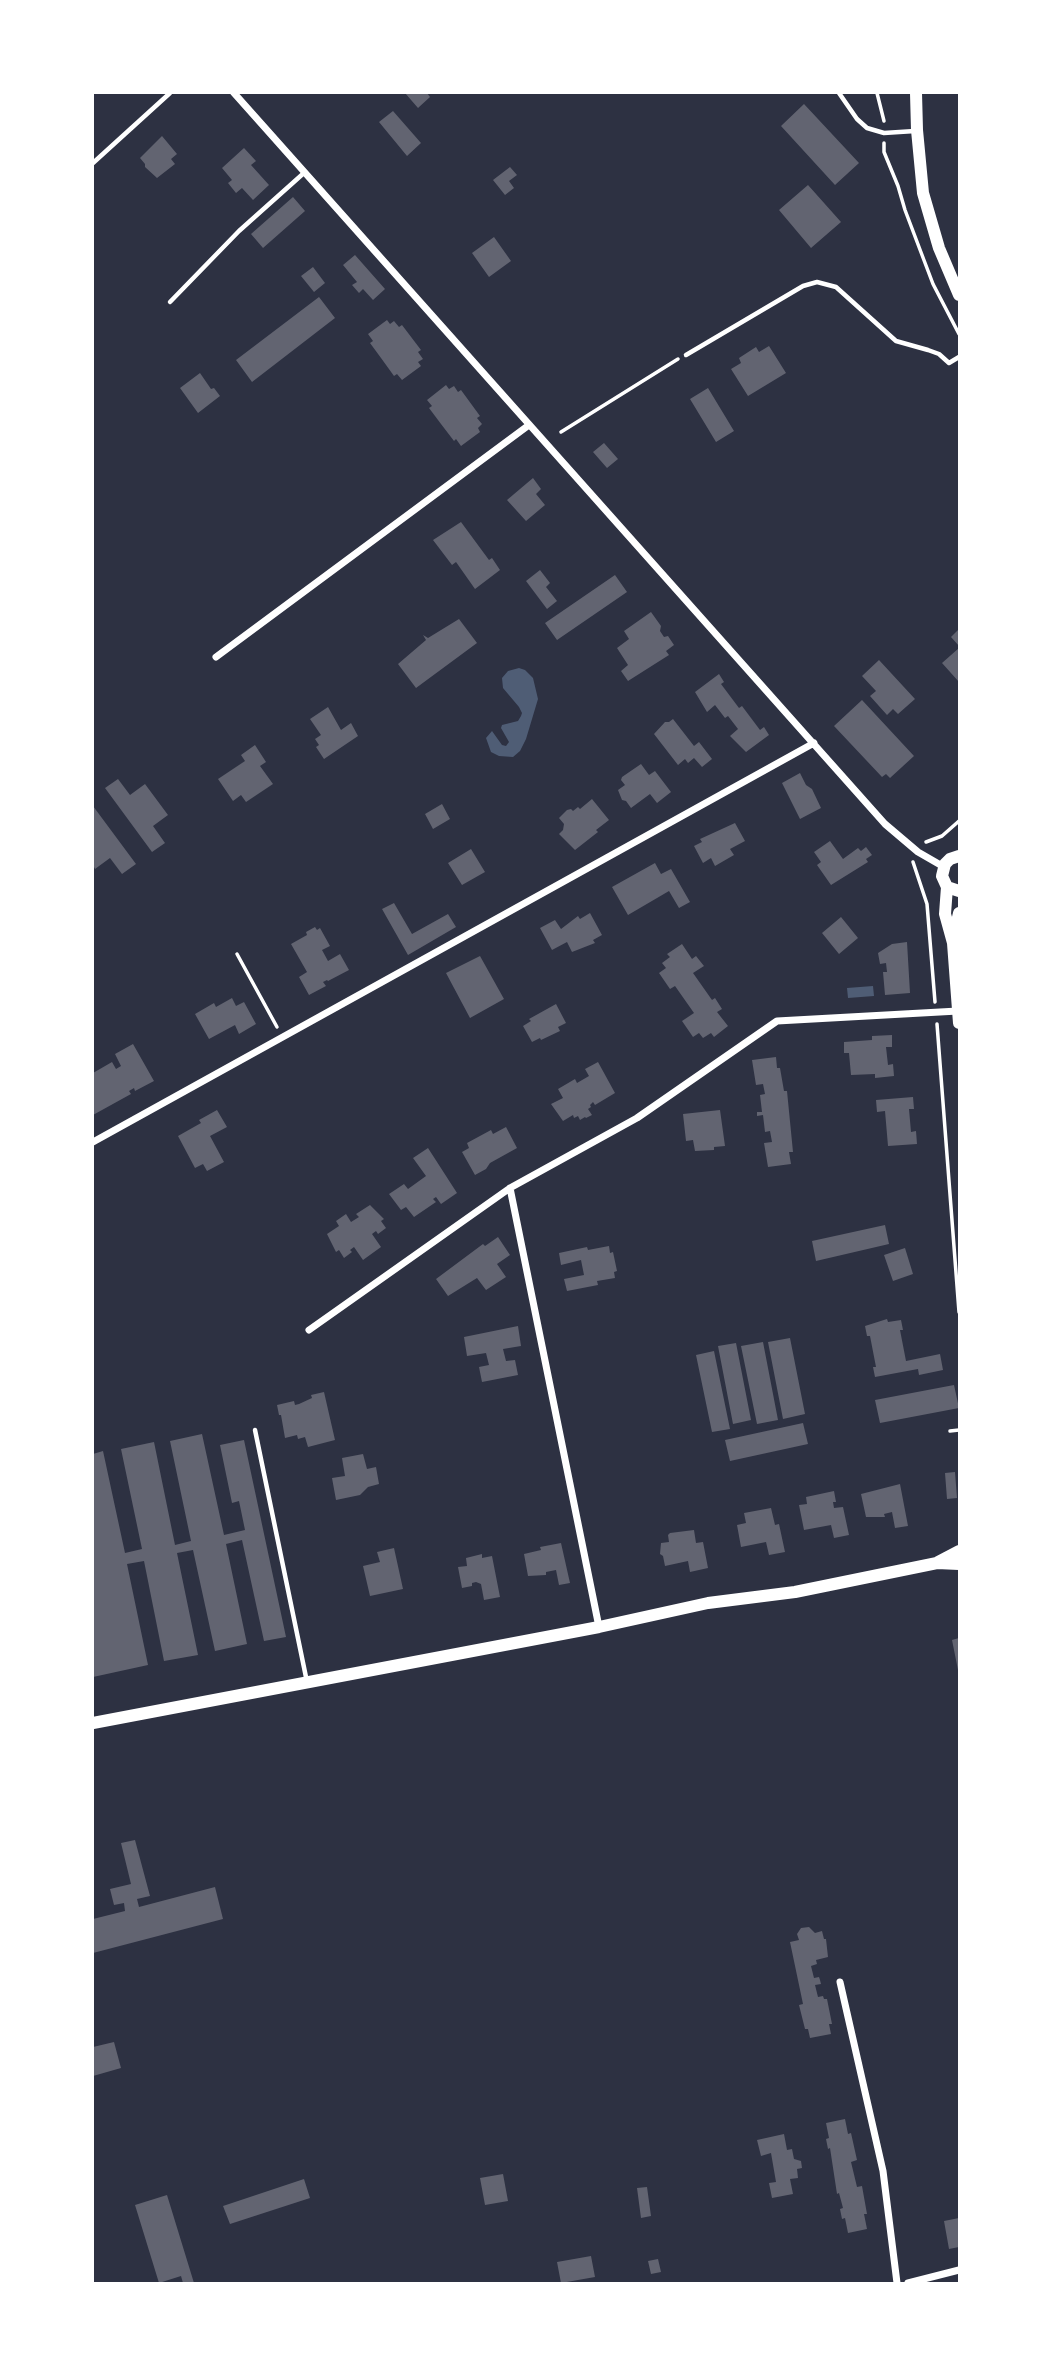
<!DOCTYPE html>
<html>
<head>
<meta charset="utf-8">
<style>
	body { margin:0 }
	#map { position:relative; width:1052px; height:2376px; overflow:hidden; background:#2d3142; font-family:Barlow,sans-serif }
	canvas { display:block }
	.frame { position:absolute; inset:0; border:94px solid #fff; pointer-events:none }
</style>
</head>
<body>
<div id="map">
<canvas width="1052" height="2376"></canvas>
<div class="frame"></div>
</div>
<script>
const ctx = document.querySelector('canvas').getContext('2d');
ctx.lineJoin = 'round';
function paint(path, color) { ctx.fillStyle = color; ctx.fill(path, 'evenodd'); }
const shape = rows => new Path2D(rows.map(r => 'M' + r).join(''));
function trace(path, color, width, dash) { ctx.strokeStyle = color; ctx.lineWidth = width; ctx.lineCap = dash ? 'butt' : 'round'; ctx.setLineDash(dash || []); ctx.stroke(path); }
const water = shape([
	[519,668,525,670,533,678,538,699,526,739,520,751,513,757,499,756,491,752,486,738,492,731,502,745,506,746,509,742,501,728,502,725,518,721,521,716,522,713,519,707,503,688,502,678,508,671],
	[873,986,874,996,848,998,847,988]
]);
const building = shape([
	[405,93,427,93,430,97,418,108],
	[804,104,859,163,835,185,781,126],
	[393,111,421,143,407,156,379,122],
	[162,136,177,154,171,159,175,164,157,178,145,167,145,164,140,158],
	[244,148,256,161,251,165,269,185,253,200,242,188,236,193,228,183,232,180,222,168],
	[510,167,517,175,509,181,514,188,505,195,493,180],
	[808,185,841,222,811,248,779,210],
	[293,197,305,211,263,248,251,234],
	[494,237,511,261,489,277,472,253],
	[355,255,385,289,373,300,363,289,359,293,352,285,357,282,343,265],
	[313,267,325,283,314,292,301,276],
	[319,297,335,318,252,382,236,360],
	[387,320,390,324,394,321,399,327,402,325,421,350,418,352,423,359,418,362,421,366,402,380,397,374,394,376,381,358,370,343,373,341,368,334],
	[769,346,786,373,748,396,731,369,741,363,739,358,756,347,759,352],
	[200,373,211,389,214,388,220,396,198,413,180,388],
	[446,385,449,389,454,386,458,392,461,390,480,416,477,418,482,424,478,428,480,432,461,446,456,439,454,441,441,424,429,408,432,406,427,400],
	[708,388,734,431,716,442,690,399],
	[604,443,618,459,607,468,593,452],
	[533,478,541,489,536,494,545,505,526,521,507,500],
	[461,522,489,560,492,558,500,570,475,589,456,562,452,565,433,540],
	[540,570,550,583,546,587,557,601,547,609,526,581],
	[615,575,627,592,557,640,545,623],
	[651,612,661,626,660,631,664,637,668,636,674,645,666,651,669,655,628,681,621,671,628,665,617,648,629,639,624,631],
	[459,619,477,643,416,688,398,664,426,640,423,635,428,638],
	[959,629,959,646,951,637],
	[959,648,959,682,942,663],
	[879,660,915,699,898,714,893,709,887,715,870,696,876,691,862,676],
	[719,674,724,682,721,684,739,708,742,706,760,730,764,727,769,735,746,752,730,736,738,729,728,716,725,718,715,705,707,712,695,692],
	[862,700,914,756,890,778,886,774,882,777,834,726],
	[328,707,341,730,351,723,358,736,324,759,316,747,319,745,315,739,321,735,310,719],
	[673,719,694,746,699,742,712,759,702,767,694,758,688,763,685,759,678,765,654,734,665,722,669,722],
	[255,745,266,762,260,766,273,784,246,802,241,795,233,801,218,779,245,761,241,755],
	[641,764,649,775,655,771,671,792,657,803,650,794,631,808,626,801,622,800,618,790,625,785,621,780,622,777],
	[800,773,806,785,812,789,821,808,800,819,782,783],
	[118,779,130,795,145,784,168,815,153,826,165,843,152,852,105,788],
	[592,799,609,820,596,830,598,832,575,850,559,834,563,830,564,824,559,818,567,810,571,809,573,811,578,807,580,809],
	[442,804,450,819,433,829,425,814],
	[93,806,136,864,122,874,110,858,95,869,93,865],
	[735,823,745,841,730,849,734,855,715,866,711,858,703,863,694,846,702,842,700,839],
	[830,841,843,859,858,848,861,851,866,847,872,855,866,859,868,862,831,885,817,865,821,862,814,852],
	[471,849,485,872,462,885,448,863],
	[655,863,661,874,671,869,690,902,679,908,669,891,628,915,612,887],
	[394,903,412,934,448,914,456,927,408,955,382,909],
	[590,913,602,935,593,940,595,943,572,952,567,942,552,950,540,928,555,920,561,929,578,916,580,919],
	[841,917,858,938,839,954,822,933],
	[315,927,317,930,320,928,330,946,322,950,328,961,340,954,349,970,328,981,327,980,323,982,326,986,309,995,299,977,307,972,291,944,307,935,306,932],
	[907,942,910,993,885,995,883,972,887,972,886,963,880,964,878,953,892,944],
	[682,944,692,959,696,956,704,966,693,973,712,1000,715,998,722,1009,717,1012,728,1026,714,1037,711,1033,703,1038,699,1033,693,1037,682,1021,694,1013,675,986,670,989,659,973,666,968,662,963,670,957,667,954],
	[480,956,504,999,470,1018,446,973],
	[232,998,236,1006,244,1002,256,1024,239,1034,235,1025,209,1039,195,1014,214,1003,216,1007],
	[556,1004,566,1023,558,1027,560,1031,541,1040,540,1038,532,1042,523,1026,531,1021,529,1019],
	[892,1035,892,1047,886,1047,888,1065,893,1064,894,1076,875,1078,875,1074,851,1075,849,1053,844,1053,844,1042,872,1040,872,1036],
	[133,1044,154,1081,135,1091,134,1088,129,1091,131,1094,93,1115,93,1073,112,1062,116,1069,121,1066,115,1054],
	[776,1057,777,1068,780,1068,784,1091,787,1091,793,1152,789,1152,791,1164,768,1167,764,1143,772,1142,770,1131,765,1132,763,1115,757,1116,757,1112,762,1112,760,1095,765,1094,763,1084,756,1085,752,1060],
	[598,1062,615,1093,595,1105,593,1102,590,1105,591,1107,588,1109,592,1115,586,1118,585,1117,580,1120,578,1116,574,1118,573,1115,563,1121,551,1104,563,1098,558,1089,575,1079,577,1083,589,1076,585,1069],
	[913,1097,914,1109,909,1109,911,1132,916,1131,917,1144,888,1146,885,1111,877,1112,876,1100],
	[217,1110,227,1127,210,1136,224,1162,207,1171,203,1164,195,1168,178,1136,201,1123,199,1120],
	[720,1110,725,1146,714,1147,714,1150,695,1151,693,1140,686,1141,683,1114],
	[506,1127,517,1148,490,1163,486,1169,475,1175,462,1152,469,1148,467,1143,491,1130,493,1134],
	[428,1148,457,1193,441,1204,436,1197,433,1199,436,1202,414,1217,406,1207,401,1210,389,1194,404,1184,408,1189,426,1176,413,1158],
	[370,1205,384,1219,381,1221,386,1228,378,1234,376,1231,372,1234,381,1247,363,1260,354,1247,350,1250,352,1252,344,1258,339,1250,336,1252,327,1234,339,1226,336,1221,346,1214,351,1222,359,1217,356,1214],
	[885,1225,889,1244,816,1261,812,1241],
	[498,1237,510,1255,497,1264,506,1277,486,1290,477,1278,448,1296,436,1279,483,1244,485,1246],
	[609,1246,610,1253,613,1252,617,1271,614,1272,615,1278,597,1281,598,1285,567,1291,564,1279,584,1275,581,1260,561,1265,559,1253,587,1247,588,1250],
	[905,1248,913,1274,893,1281,884,1255],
	[887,1319,888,1322,901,1320,903,1330,900,1330,906,1361,940,1354,943,1370,919,1375,918,1369,875,1377,873,1367,876,1367,870,1336,867,1336,865,1326],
	[518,1326,521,1346,503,1349,506,1361,515,1360,518,1375,482,1382,479,1367,489,1365,486,1353,467,1356,464,1337],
	[790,1338,805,1414,783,1419,768,1342],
	[763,1342,778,1420,757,1424,741,1346],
	[736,1343,751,1420,733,1424,718,1346],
	[714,1351,730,1429,712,1432,696,1355],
	[954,1385,959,1408,880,1423,875,1400],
	[324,1392,335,1440,308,1447,305,1437,298,1439,297,1435,285,1438,281,1415,279,1415,277,1405,294,1401,295,1405,299,1404,312,1398,311,1395],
	[803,1423,808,1444,730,1461,725,1440],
	[202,1434,224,1535,245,1530,239,1501,232,1503,220,1445,244,1440,286,1637,264,1641,242,1540,226,1544,247,1644,215,1651,193,1550,177,1553,198,1655,164,1661,144,1561,127,1564,148,1665,93,1677,93,1454,103,1451,125,1553,142,1549,121,1449,154,1442,175,1545,191,1541,170,1441],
	[363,1454,367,1469,376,1467,379,1484,368,1487,360,1495,336,1500,332,1478,345,1476,342,1458],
	[955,1472,957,1498,947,1499,945,1473],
	[900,1484,908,1526,895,1528,892,1512,884,1514,885,1517,866,1517,861,1494],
	[834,1491,836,1502,833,1502,834,1508,843,1507,849,1535,834,1538,831,1525,804,1530,799,1505,807,1504,806,1497],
	[771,1508,775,1525,779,1524,785,1552,769,1555,766,1542,741,1547,737,1525,746,1523,744,1513],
	[694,1530,696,1543,703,1542,708,1568,690,1572,688,1561,665,1566,663,1556,660,1554,661,1543,669,1542,668,1535,670,1533],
	[561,1543,570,1583,559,1585,556,1570,546,1572,546,1575,528,1576,524,1554,541,1550,540,1547],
	[394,1548,403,1589,370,1596,363,1566,380,1562,377,1552],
	[482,1554,482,1558,492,1556,500,1597,484,1600,481,1584,476,1582,472,1583,472,1586,462,1588,458,1567,467,1566,466,1558],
	[959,1638,959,1669,958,1670,952,1640],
	[135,1840,150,1896,137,1899,139,1907,215,1887,223,1919,93,1953,93,1919,125,1911,124,1903,114,1905,110,1889,131,1884,121,1843],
	[809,1927,815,1933,822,1931,824,1939,826,1939,828,1957,816,1960,817,1964,811,1966,814,1978,819,1977,820,1980,821,1984,815,1985,818,1997,823,1996,824,1999,827,1999,832,2024,829,2024,831,2034,810,2038,808,2029,805,2029,799,2005,803,2004,790,1942,799,1940,797,1934,801,1928],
	[114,2042,121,2068,93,2076,93,2047],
	[845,2119,848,2134,851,2133,857,2160,851,2162,857,2187,862,2186,867,2214,864,2214,867,2229,848,2233,845,2218,842,2219,840,2209,843,2208,839,2193,837,2194,830,2148,828,2149,826,2139,829,2138,826,2123],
	[784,2134,787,2150,792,2149,794,2159,801,2161,802,2168,797,2169,798,2178,790,2179,793,2194,772,2198,769,2183,776,2182,771,2153,761,2156,757,2140],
	[503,2174,508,2201,485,2205,480,2178],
	[304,2179,310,2198,230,2224,223,2206],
	[647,2187,651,2216,641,2218,637,2188],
	[167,2195,190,2270,194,2283,183,2283,181,2276,159,2283,135,2205],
	[959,2218,959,2247,949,2249,944,2221],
	[591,2256,595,2277,561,2283,557,2262],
	[658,2259,661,2272,651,2274,648,2261]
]);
const path = shape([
	[877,93,884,121],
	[884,143,884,152,898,186,905,210,933,284,959,334],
	[561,432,678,359],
	[926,842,942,836,959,821],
	[913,862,927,904,935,1002],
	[237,954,277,1027],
	[937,1024,959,1312],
	[950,1431,959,1430]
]);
const service = shape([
	[839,93,857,119,867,128,884,133,915,131],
	[93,163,170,93],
	[170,302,239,231,305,172],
	[686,355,803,286,817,282,836,287,896,341,928,350,939,354,949,363,959,357],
	[255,1430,307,1682]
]);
const minor = shape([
	[234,93,885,824,918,852,944,867],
	[216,657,529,425],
	[93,1142,814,743],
	[510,1188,599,1627],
	[309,1330,510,1188,637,1118,777,1021,958,1011],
	[840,1982,883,2171,897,2283],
	[908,2283,959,2270]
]);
const tertiary = shape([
	[916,93,917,130,923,193,939,248,959,295],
	[959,856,950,859,945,864,942,876,947,887,959,891],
	[947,887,945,914,953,943,959,1023],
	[953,939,959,913],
	[938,1562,959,1551],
	[93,1723,599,1627,708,1603,795,1592,937,1563,959,1564]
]);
paint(water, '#4f5d75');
paint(building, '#626471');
trace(path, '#fff', 3.5);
trace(service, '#fff', 4.5);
trace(minor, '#fff', 7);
trace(tertiary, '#fff', 12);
</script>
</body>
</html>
